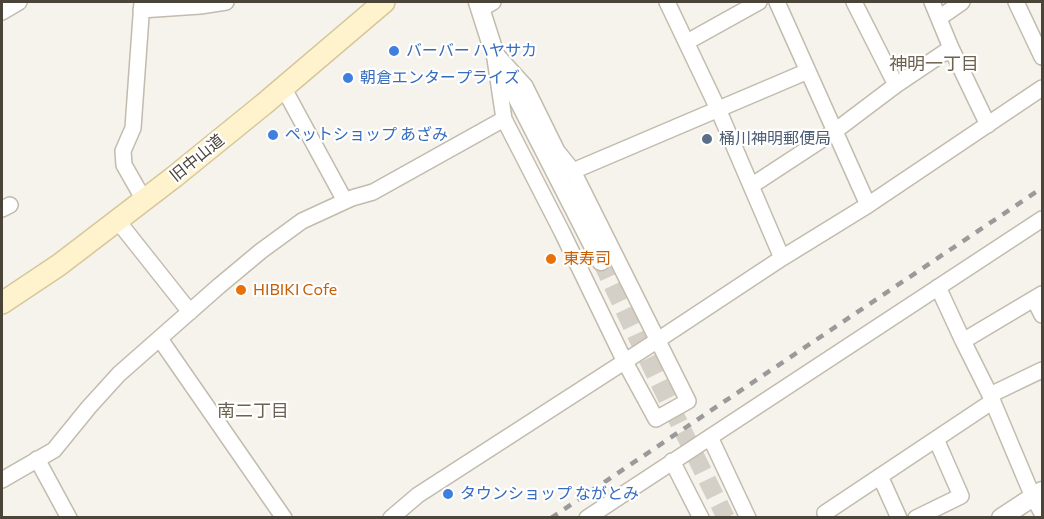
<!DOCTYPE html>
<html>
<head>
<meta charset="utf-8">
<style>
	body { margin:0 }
	#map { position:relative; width:1044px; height:519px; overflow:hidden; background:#f6f3ec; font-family:Commissioner,sans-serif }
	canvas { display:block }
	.frame { position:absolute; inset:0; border:3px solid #4b4439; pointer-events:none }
</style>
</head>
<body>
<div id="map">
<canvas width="1044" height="519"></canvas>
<div class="frame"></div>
</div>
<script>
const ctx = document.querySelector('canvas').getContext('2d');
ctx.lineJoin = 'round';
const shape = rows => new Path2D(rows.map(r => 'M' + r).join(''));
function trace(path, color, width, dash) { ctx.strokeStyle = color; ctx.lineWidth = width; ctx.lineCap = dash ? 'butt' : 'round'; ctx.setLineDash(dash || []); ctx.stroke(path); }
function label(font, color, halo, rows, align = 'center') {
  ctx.font = font + ' Commissioner,"Noto Sans JP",sans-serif'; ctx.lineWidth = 4.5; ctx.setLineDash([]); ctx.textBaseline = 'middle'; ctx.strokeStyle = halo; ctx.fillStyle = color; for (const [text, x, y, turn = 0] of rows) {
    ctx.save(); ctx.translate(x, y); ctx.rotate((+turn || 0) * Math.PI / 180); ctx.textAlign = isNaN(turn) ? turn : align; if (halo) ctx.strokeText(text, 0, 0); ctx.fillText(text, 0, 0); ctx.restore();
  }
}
const tertiaryTunnel = shape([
	[601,261,644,352,726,518]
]);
const minor = shape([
	[142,2,133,128,123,151,124,165,144,200],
	[667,2,718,109,782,258],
	[777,2,868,205],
	[854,2,896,85],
	[932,2,951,48,988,125],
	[1016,2,1042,57],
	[481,9,493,2],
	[141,10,200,6,226,2],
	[2,12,19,2],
	[939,18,962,2],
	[687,42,759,2],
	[494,52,525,86,557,151,573,171,688,401,656,419,625,362,562,232,504,119,494,52],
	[283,87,345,201],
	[573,171,808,71],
	[751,186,835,131,896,85,951,48],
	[2,209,10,205],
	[117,220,190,312],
	[938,287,963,341,1042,294],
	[1034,299,1042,315],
	[160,339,284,518],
	[963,341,990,395,1033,497,1042,513],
	[990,395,1042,370],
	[710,437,748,518],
	[37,459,69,518],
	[672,461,701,518],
	[880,476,899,518],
	[2,480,54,450,89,407,119,374,219,286,261,251,302,221,352,198,373,192,504,119],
	[391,518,418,495,658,340,782,258,868,205,1042,88],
	[587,518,1042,219],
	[827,518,825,513,993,401],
	[916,518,961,496,936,439]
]);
const tertiary = shape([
	[478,2,494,52,601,261],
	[1001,518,1042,491]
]);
const secondary = shape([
	[2,303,59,265,174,177,264,104,384,2]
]);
const rail = shape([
	[551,518,1042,188]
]);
const markers = [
	[394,51,6,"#3f7fe0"],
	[348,78,6,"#3f7fe0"],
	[273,135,6,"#3f7fe0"],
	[707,139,6,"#5c6f8a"],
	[551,259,6,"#e8710a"],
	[241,290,6,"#e8710a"],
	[448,494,6,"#3f7fe0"]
];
const shopNames = [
	["バーバー ハヤサカ",406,51],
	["朝倉エンタープライズ",360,78],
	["ペットショップ あざみ",285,135],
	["タウンショップ ながとみ",460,494]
];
const serviceNames = [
	["桶川神明郵便局",719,139]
];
const streetNames = [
	["旧中山道",197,158,-39]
];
const foodNames = [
	["東寿司",563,259],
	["HIBIKI Cofe",253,290]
];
const neighbourhoodNames = [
	["神明一丁目",934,64],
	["南二丁目",253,411]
];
trace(tertiaryTunnel, '#d4d0c8', 18, [18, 9]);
trace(minor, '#c2bbae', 18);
trace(tertiary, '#c2bbae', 21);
trace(secondary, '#d6c79b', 24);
trace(minor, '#fff', 15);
trace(tertiary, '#fff', 18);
trace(secondary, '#fff3cd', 21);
trace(rail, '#9a9a9a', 4.5, [8, 8]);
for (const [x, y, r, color] of markers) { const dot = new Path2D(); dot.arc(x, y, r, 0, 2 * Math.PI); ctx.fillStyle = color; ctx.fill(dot); trace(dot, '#fff', 2); }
label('16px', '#366cbe', '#fff', shopNames, 'left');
label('16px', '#4e5e75', '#fff', serviceNames, 'left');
label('16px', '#4b4439', '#fff', streetNames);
label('16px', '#c56008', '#fff', foodNames, 'left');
label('18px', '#6e6250', '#fff', neighbourhoodNames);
</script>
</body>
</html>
